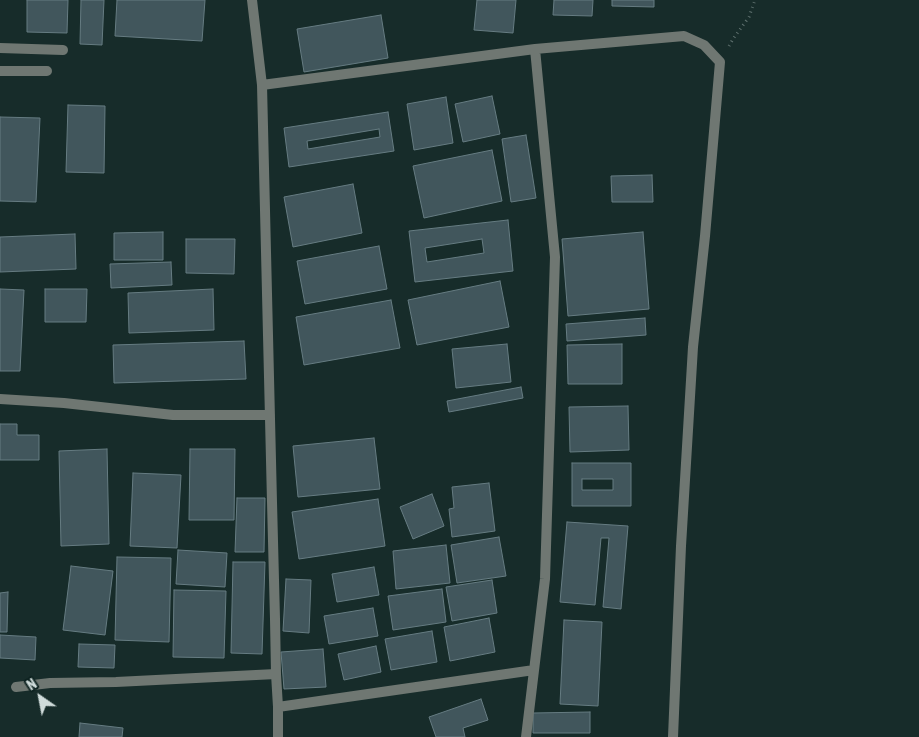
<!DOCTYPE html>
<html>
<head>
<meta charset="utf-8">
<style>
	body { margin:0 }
	#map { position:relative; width:919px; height:737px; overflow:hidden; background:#172c2a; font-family:"Asap Condensed",sans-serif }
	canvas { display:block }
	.north { position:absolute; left:15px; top:672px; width:50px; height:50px; -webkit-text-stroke:4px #0d2220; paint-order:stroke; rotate:327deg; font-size:14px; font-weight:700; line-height:20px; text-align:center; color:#d0dcdb }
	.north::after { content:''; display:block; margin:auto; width:18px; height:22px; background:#d0dcdb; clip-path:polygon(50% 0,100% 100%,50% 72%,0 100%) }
</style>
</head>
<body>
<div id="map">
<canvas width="919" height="737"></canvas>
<div class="north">N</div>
</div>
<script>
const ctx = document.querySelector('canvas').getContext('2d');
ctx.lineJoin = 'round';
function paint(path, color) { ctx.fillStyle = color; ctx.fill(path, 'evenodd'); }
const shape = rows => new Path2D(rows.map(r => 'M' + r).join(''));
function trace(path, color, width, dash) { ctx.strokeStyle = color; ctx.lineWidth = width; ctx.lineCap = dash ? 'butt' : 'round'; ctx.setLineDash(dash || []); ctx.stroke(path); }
const building = shape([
	[27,0,68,0,67,33,27,32,27,0],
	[81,0,104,0,102,45,80,44,81,0],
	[117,0,205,0,202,41,115,36,117,0],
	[477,0,516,0,513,33,474,30,477,0],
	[554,0,593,0,592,16,553,15,554,0],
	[612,0,654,0,654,7,612,6,612,0],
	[381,15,388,58,304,72,297,29,381,15],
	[492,96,500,134,463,142,455,104,492,96],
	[446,97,453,143,414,150,407,104,446,97],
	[68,105,105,106,104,173,66,172,68,105],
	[388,112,394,151,289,167,284,128,388,112],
	[379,129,380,137,308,149,307,141,379,129],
	[0,117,40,118,36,202,0,201,0,117],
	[526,135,536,198,511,202,502,139,526,135],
	[492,150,502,201,424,218,413,166,492,150],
	[652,175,653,202,612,202,611,176,652,175],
	[353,184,362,233,293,247,284,197,353,184],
	[508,220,513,271,415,282,409,231,508,220],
	[482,239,484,253,427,262,425,248,482,239],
	[163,232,163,260,114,260,114,233,163,232],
	[643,232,649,309,568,316,562,239,643,232],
	[75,234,76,269,0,272,0,237,75,234],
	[186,239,235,239,234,274,186,273,186,239],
	[379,246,387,289,305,304,297,261,379,246],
	[171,262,172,285,111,288,110,264,171,262],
	[500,281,509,327,417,345,408,300,500,281],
	[0,289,24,290,20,371,0,371,0,289],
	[45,289,87,289,86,322,45,322,45,289],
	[213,289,214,330,129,333,128,293,213,289],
	[391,300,400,348,304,365,296,317,391,300],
	[645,318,646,335,567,341,566,324,645,318],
	[244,341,246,379,114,383,113,345,244,341],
	[507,344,511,382,456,388,452,349,507,344],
	[622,344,622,384,568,384,567,345,622,344],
	[521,387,523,398,449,412,447,401,521,387],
	[628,406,629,450,570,452,569,407,628,406],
	[0,424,17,424,17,435,39,435,39,460,0,460,0,424],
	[374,438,380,489,298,497,293,446,374,438],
	[107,449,109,544,61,546,59,451,107,449],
	[190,449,235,449,234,520,189,520,190,449],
	[572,463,631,463,631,506,572,506,572,463],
	[582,479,613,479,613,490,582,490,582,479],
	[133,473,181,475,177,548,130,546,133,473],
	[489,483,495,531,452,537,449,509,454,508,452,487,489,483],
	[432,494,444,526,413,539,400,507,432,494],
	[237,498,265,498,264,552,235,552,237,498],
	[378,499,385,546,299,559,292,512,378,499],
	[567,522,628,526,621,609,603,607,609,538,601,538,595,605,560,602,567,522],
	[499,537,506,576,457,583,451,545,499,537],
	[446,545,450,583,396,589,393,551,446,545],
	[178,550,227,553,225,587,176,584,178,550],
	[117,557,171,558,169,642,115,640,117,557],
	[233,562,265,562,262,654,231,653,233,562],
	[71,566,113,571,105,635,63,630,71,566],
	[374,567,379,595,337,602,332,574,374,567],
	[286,579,311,580,309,633,283,631,286,579],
	[492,580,497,613,452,621,446,587,492,580],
	[442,589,446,622,393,630,388,596,442,589],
	[174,590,226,591,224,658,173,657,174,590],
	[8,592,7,632,0,632,0,593,8,592],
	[373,608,378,636,329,644,324,616,373,608],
	[489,618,495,652,450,661,444,627,489,618],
	[564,620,602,622,598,706,560,704,564,620],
	[432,631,437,662,391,670,385,639,432,631],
	[0,635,36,637,35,660,0,658,0,635],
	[79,644,115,645,114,668,78,667,79,644],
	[376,646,381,672,344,680,338,654,376,646],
	[323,649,326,687,284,689,281,652,323,649],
	[481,699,488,720,463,728,465,737,436,737,429,717,481,699],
	[590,712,590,733,533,733,533,713,590,712],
	[80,723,123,728,122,737,79,737,80,723]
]);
const path = shape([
	[729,46,733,39,749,17,755,0]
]);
const service = shape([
	[0,48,63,50]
]);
const minor = shape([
	[252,0,262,85,272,502,275,619,276,674,278,707,278,737],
	[0,71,47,71],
	[262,85,535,49,684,36,704,45,720,62,705,236,693,347,681,546,673,737],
	[0,399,64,403,173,415,270,415],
	[16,687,50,683,116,682,276,674],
	[278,707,534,670],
	[526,737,545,579,555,257,535,49]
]);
paint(building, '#41565c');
trace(building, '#667c82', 1);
trace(path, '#5f716f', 3, [1, 4]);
trace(service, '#6f7772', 10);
trace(minor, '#6f7772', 10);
</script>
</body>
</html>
